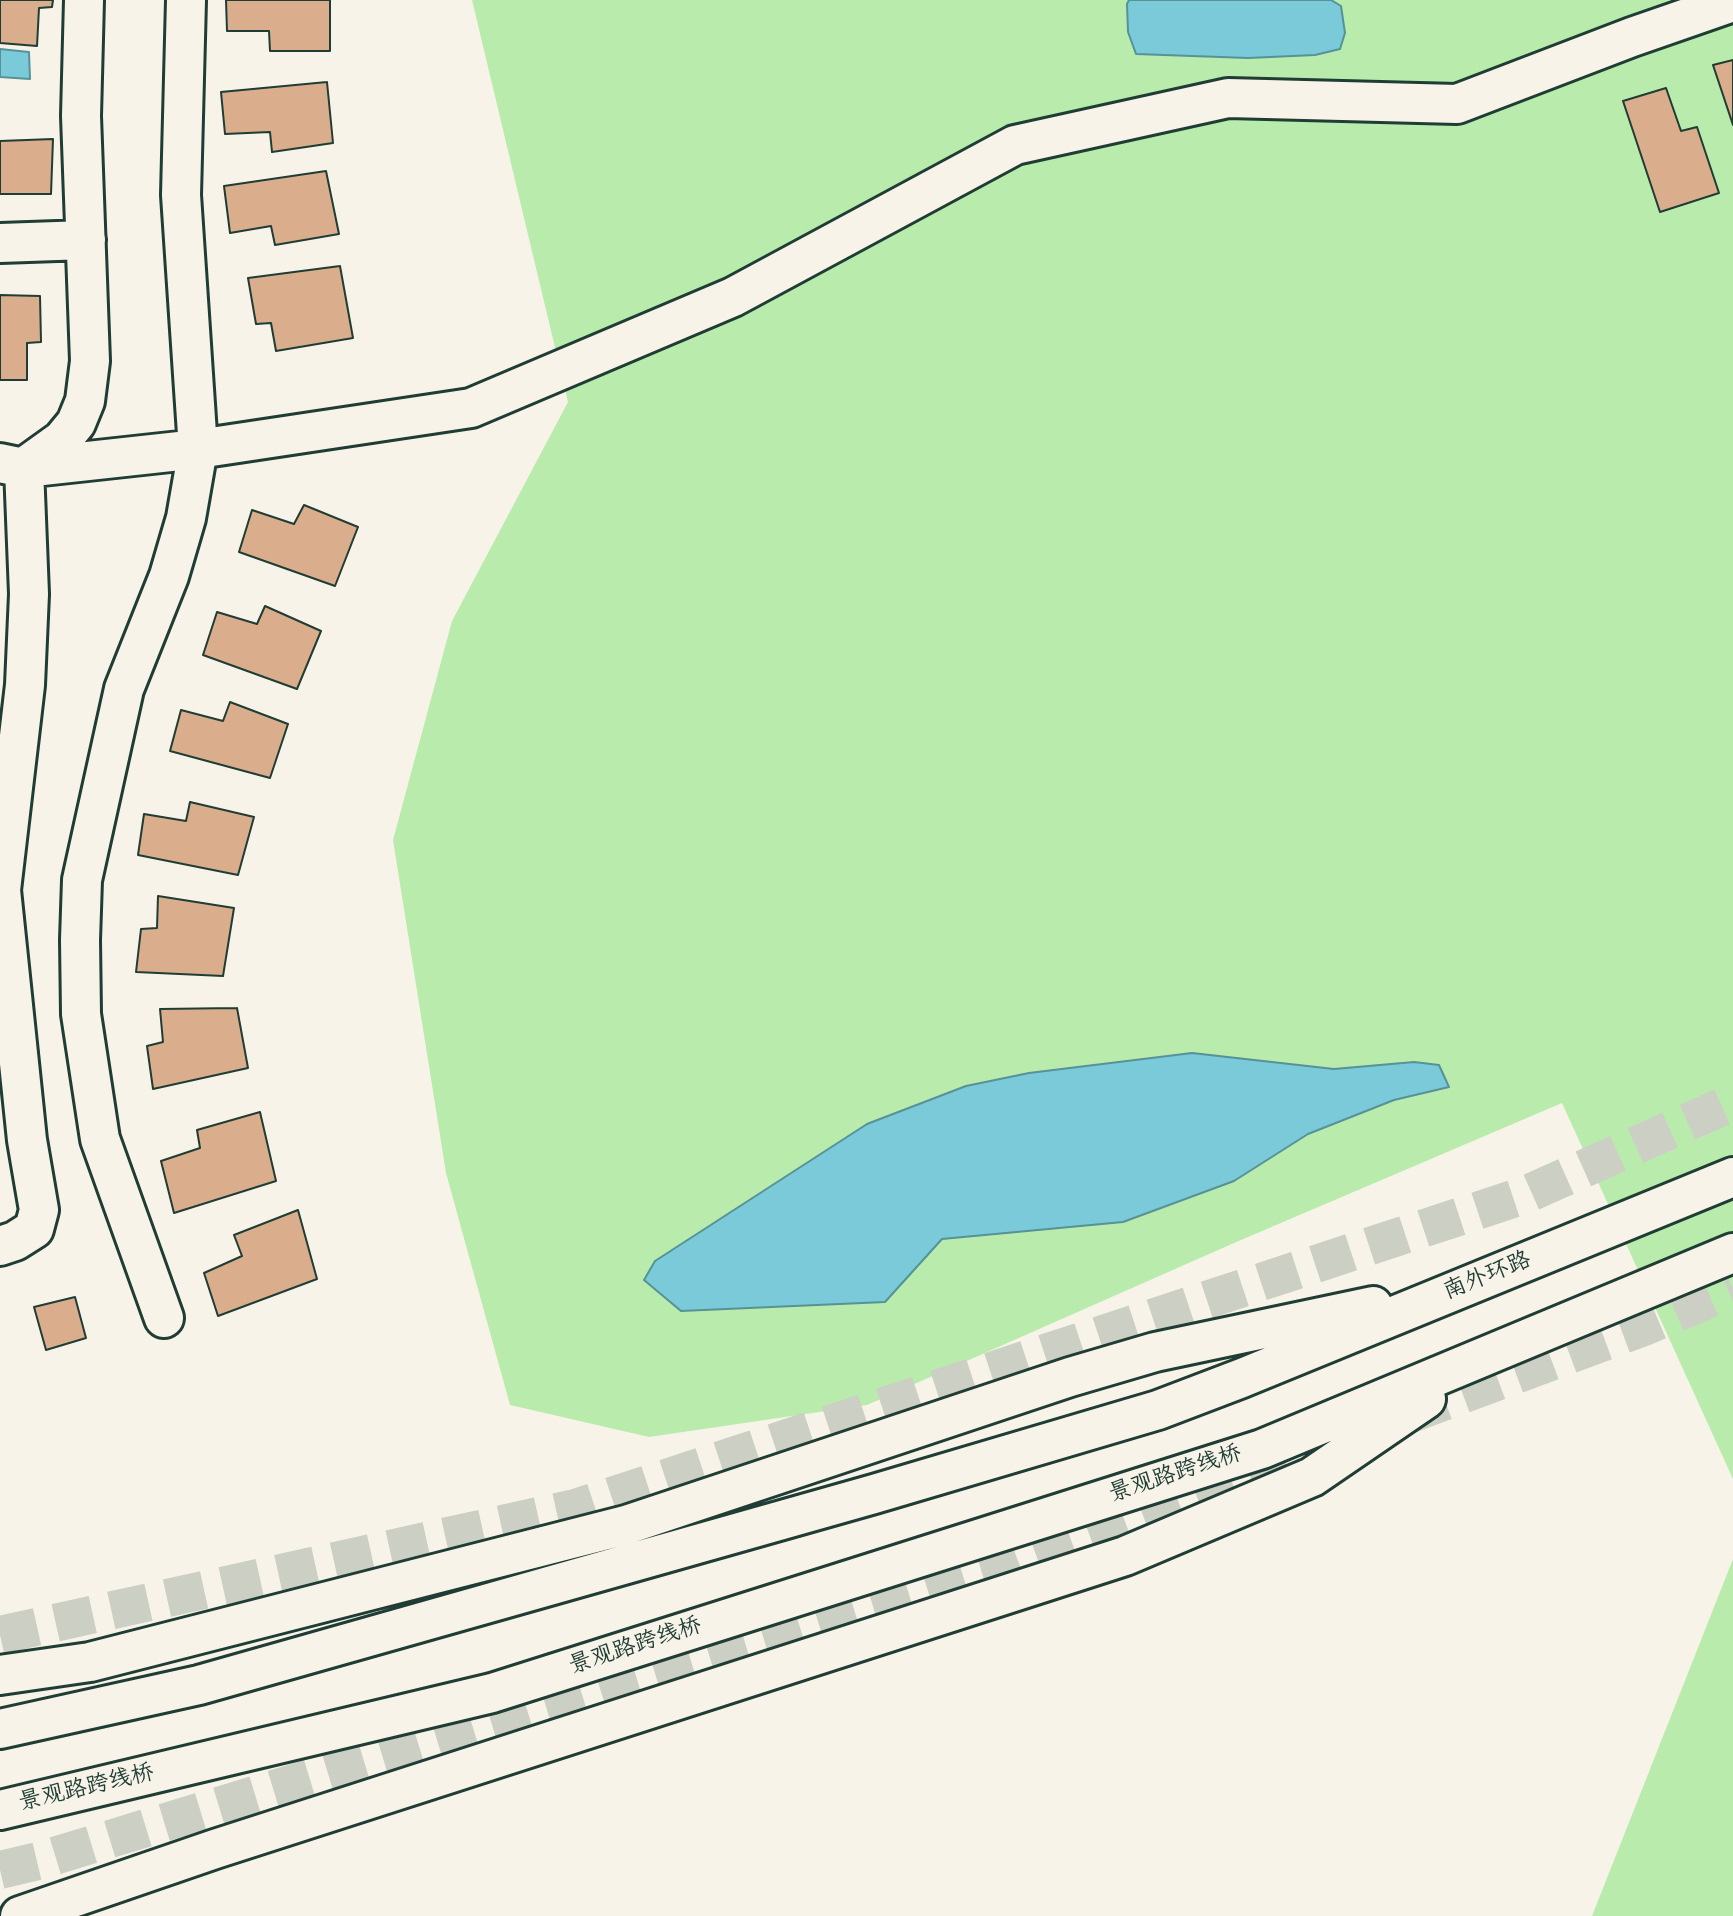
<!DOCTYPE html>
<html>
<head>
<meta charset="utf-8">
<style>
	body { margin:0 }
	canvas { display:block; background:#f7f3e8 }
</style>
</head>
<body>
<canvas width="1733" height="1916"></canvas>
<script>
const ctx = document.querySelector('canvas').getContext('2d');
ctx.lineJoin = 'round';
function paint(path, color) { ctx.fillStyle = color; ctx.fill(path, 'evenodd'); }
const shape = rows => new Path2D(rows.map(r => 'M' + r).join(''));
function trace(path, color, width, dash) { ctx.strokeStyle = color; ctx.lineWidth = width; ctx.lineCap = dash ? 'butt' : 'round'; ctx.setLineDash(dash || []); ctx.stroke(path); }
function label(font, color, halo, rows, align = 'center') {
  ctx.font = font + ' "Gochi Hand","LXGW WenKai TC",sans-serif'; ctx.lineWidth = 5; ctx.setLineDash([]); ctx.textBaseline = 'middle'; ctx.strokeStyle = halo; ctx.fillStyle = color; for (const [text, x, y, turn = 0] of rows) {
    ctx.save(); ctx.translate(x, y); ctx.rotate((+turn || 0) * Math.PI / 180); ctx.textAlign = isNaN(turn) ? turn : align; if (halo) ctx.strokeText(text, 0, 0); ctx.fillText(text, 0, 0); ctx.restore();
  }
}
const green = shape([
	[472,0,1733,0,1733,1479,1562,1103,1234,1243,867,1405,649,1437,510,1405,446,1173,393,840,452,621,568,402],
	[1733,1559,1733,1916,1592,1916]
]);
const water = shape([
	[1129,0,1331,0,1341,6,1345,33,1340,49,1315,55,1248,58,1136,54,1128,32,1127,4,1129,0],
	[0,49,29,52,30,79,0,77,0,49],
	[1192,1053,1334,1069,1414,1062,1439,1065,1449,1087,1394,1100,1308,1134,1234,1181,1123,1222,942,1239,885,1302,681,1311,644,1280,655,1261,867,1124,966,1086,1029,1073,1192,1053]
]);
const building = shape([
	[0,0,53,0,52,7,39,8,37,46,0,43,0,0],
	[226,0,330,0,330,51,270,51,269,31,227,31,226,0],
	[1733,60,1733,125,1713,65,1733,60],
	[327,82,333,143,272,152,270,132,225,134,221,92,327,82],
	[1666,88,1681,131,1697,127,1719,193,1660,212,1623,101,1666,88],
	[53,139,51,194,0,194,0,141,53,139],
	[326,171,339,234,275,245,271,226,230,233,224,186,326,171],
	[340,266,353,338,276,351,271,323,256,324,248,278,340,266],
	[0,295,40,296,41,342,27,343,27,380,0,380,0,295],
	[304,505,358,527,335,586,239,552,252,510,294,524,304,505],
	[265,606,321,631,297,689,203,655,217,612,257,624,265,606],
	[230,702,288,724,270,778,170,751,181,710,223,721,230,702],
	[190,802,254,817,238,875,138,855,144,814,186,821,190,802],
	[158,896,234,908,223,976,136,972,141,929,157,928,158,896],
	[237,1008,248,1068,153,1089,147,1046,163,1042,160,1009,237,1008],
	[260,1112,276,1181,174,1213,161,1161,200,1148,197,1130,260,1112],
	[298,1210,317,1279,218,1316,204,1273,242,1256,234,1235,298,1210],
	[75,1297,86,1338,46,1350,34,1307,75,1297]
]);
const highwayTunnel = shape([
	[0,1635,575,1508,1525,1195,1733,1102],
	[0,1870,38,1861,998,1568,1644,1327,1733,1289]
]);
const minor = shape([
	[0,243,86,240],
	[0,463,24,468,198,449,471,408,733,297,1015,145,1228,98,1457,104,1632,37,1733,2],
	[23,468,62,440,76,423,85,401,90,361,81,116,84,0],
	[0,1246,15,1241,34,1229,39,1210,27,1140,1,890,25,685,29,594,24,468],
	[164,1318,100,1139,81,1014,80,940,82,880,124,689,169,576,186,518,198,449,181,195,186,0]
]);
const highway = shape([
	[0,1675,90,1662,626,1525,1070,1377,1155,1352,1373,1306],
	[0,1729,199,1685,874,1494,1158,1410,1242,1378,1733,1177],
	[0,1810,492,1693,1262,1449,1733,1253],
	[20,1916,215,1849,1125,1556,1312,1477,1426,1399]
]);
const streetNames = [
	["南外环路",1488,1278,-22],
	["景观路跨线桥",1176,1476,-18],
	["景观路跨线桥",636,1648,-18],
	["景观路跨线桥",87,1790,-13]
];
paint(green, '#b9ecac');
paint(water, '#7bcad9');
trace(water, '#569297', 2);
paint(building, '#daad8c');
trace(building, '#1f3d34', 2);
trace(highwayTunnel, '#cccfc4', 38, [38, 19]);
trace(minor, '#1f3d34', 44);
trace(highway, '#1f3d34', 44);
trace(minor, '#f7f3e8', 38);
trace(highway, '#f7f3e8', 38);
label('23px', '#1f3d34', '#f7f3e8', streetNames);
</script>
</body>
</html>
